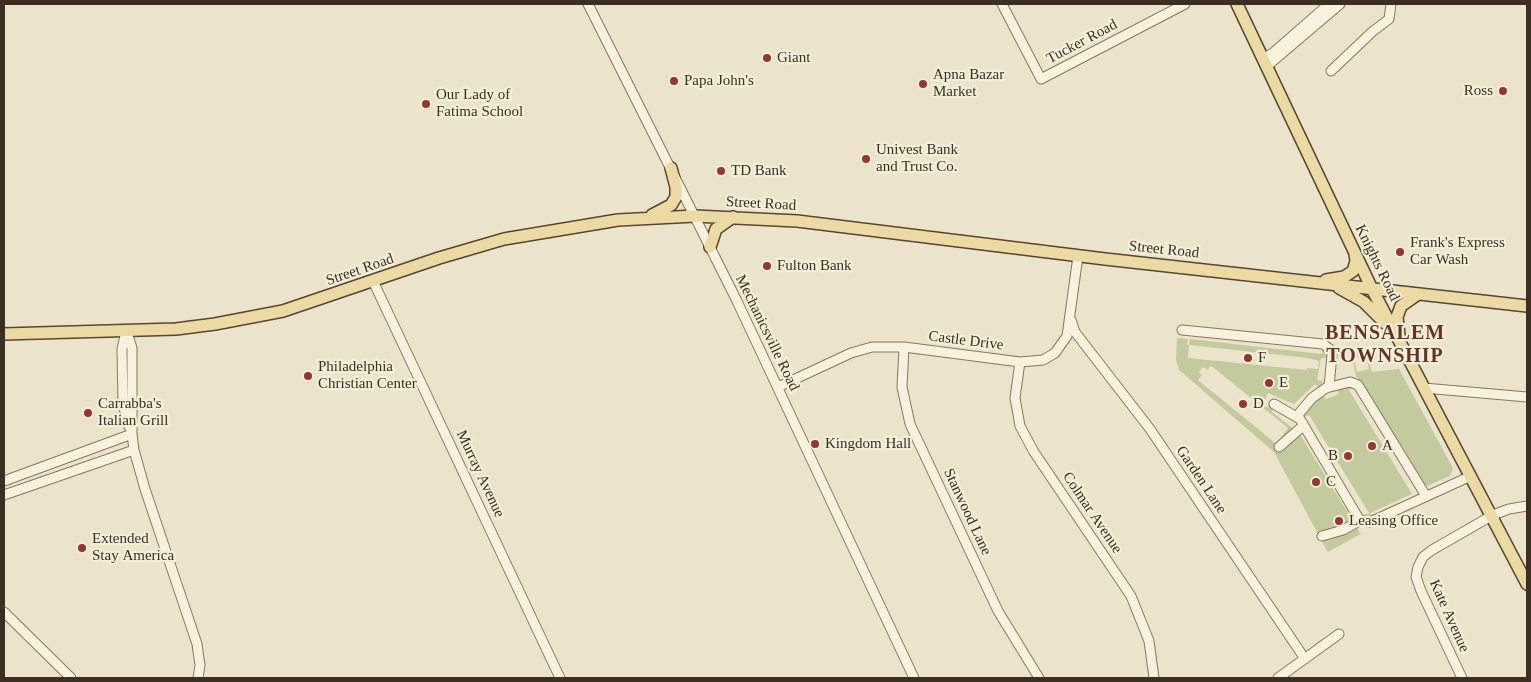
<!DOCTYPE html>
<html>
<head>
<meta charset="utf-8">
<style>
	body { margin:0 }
	#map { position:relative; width:1531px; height:682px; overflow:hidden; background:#ece4ca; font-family:"Times New Roman",serif }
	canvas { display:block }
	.frame { position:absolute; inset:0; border:5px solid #3a2f22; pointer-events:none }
</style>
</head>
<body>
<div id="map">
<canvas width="1531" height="682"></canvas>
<div class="frame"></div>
</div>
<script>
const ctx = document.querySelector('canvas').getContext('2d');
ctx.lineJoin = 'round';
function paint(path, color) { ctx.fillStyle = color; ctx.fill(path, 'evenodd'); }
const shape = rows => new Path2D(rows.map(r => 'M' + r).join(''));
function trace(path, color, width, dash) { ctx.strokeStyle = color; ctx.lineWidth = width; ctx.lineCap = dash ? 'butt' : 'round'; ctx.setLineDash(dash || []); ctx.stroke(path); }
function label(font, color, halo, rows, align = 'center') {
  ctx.font = font + ' "Times New Roman",serif'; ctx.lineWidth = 4.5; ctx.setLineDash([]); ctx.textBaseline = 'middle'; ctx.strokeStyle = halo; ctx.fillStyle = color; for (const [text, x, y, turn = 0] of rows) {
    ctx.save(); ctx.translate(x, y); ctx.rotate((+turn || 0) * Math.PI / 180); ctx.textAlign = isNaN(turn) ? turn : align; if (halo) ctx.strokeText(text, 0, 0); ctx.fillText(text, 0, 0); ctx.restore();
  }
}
const green = shape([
	[1177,338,1188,339,1187,345,1189,345,1190,339,1321,354,1324,349,1328,355,1327,358,1321,358,1317,380,1323,381,1320,389,1315,384,1294,404,1268,393,1263,405,1273,409,1272,412,1295,430,1280,444,1278,441,1288,428,1214,368,1210,366,1208,370,1203,367,1199,372,1202,375,1198,380,1274,442,1278,449,1299,433,1353,521,1323,534,1318,534,1274,452,1179,370,1176,360],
	[1189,345,1308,358,1319,361,1318,369,1307,368,1307,370,1188,358],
	[1355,352,1374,356,1366,358,1365,355,1354,358,1357,372,1369,369,1367,359,1369,359,1372,372,1399,369,1453,468,1450,476,1427,486,1419,481,1356,376,1352,356],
	[1352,386,1353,387,1349,390,1412,494,1370,513,1373,517,1366,518,1364,515,1369,513,1309,415,1303,417,1310,406,1322,394,1326,399,1339,394,1337,389],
	[1356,526,1361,534,1328,552,1320,538]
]);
const minor = shape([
	[588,4,736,299,914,678],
	[1002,4,1041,79,1185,4],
	[1264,58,1273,53,1329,4],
	[1267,66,1340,4],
	[1331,71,1372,32,1389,19,1391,4],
	[373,281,560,678],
	[1071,320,1075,332,1150,429,1305,659],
	[126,330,132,348,132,434,134,450,145,489,197,644,200,665,198,678],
	[1182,330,1323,344,1331,350,1332,355,1329,386],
	[126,331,122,349,123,404,129,427],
	[904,347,902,387,910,424,998,611,1039,678],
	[1020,362,1015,398,1020,426,1034,452,1131,596,1149,641,1154,678],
	[778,387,851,353,872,347,904,347,1020,362,1043,360,1055,353,1067,336,1078,256],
	[1424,388,1527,397],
	[1274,404,1300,419,1359,519,1363,521,1370,522,1471,476],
	[1297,416,1312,398,1326,388,1350,382,1358,385,1426,496],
	[1279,447,1303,426],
	[4,481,132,434],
	[4,495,134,450],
	[1322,536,1343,530,1361,520],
	[4,612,71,678],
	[1278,678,1339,634],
	[1462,678,1421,591,1416,577,1418,567,1423,557,1432,550,1493,515,1509,509,1527,506]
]);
const major = shape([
	[1237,4,1372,289,1527,584],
	[652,215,671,205,676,197,676,187,671,168],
	[710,247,716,229,733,217],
	[1326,280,1344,277,1353,271,1356,261,1355,254],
	[1339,288,1364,302,1385,323],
	[4,334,176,329,215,324,283,311,439,258,504,239,618,220,695,216,797,221,1105,259,1527,306],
	[1399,335,1397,317,1401,306,1418,294]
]);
const markers = [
	[767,58,5,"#943733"],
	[674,81,5,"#943733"],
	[923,84,5,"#943733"],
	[1503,91,5,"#943733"],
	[426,104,5,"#943733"],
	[866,159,5,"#943733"],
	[721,171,5,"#943733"],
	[1400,252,5,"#943733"],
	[767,266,5,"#943733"],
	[1248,358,5,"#943733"],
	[308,376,5,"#943733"],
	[1269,383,5,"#943733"],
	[1243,404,5,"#943733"],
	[88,413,5,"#943733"],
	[815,444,5,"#943733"],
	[1372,446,5,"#943733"],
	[1348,456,5,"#943733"],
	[1316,482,5,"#943733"],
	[1339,521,5,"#943733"],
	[82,548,5,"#943733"]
];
const streetNames = [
	["Tucker Road",1082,42,-28],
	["Street Road",761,204,3],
	["Street Road",1164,250,6],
	["Knights Road",1377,263,64],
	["Street Road",360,270,-19],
	["Mechanicsville Road",767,333,64],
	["Castle Drive",966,341,7],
	["Murray Avenue",480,474,65],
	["Garden Lane",1201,480,56],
	["Stanwood Lane",967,512,65],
	["Colmar Avenue",1092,513,56],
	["Kate Avenue",1449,616,66]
];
const poiNames = [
	["Giant",777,58],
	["Apna Bazar",933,75],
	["Market",933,92],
	["Papa John's",684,81],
	["Ross",1493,91,"right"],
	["Our Lady of",436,95],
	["Fatima School",436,112],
	["Univest Bank",876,150],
	["and Trust Co.",876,167],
	["TD Bank",731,171],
	["Frank's Express",1410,243],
	["Car Wash",1410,260],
	["Fulton Bank",777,266],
	["F",1258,358],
	["Philadelphia",318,367],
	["Christian Center",318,384],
	["E",1279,383],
	["Carrabba's",98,404],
	["Italian Grill",98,421],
	["D",1253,404],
	["Kingdom Hall",825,444],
	["A",1382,446],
	["B",1338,456,"right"],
	["C",1326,482],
	["Leasing Office",1349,521],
	["Extended",92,539],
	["Stay America",92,556]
];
const districtNames = [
	["BENSALEM",1385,334],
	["TOWNSHIP",1385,357]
];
paint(green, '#c3ca9e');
trace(minor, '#88775f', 11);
trace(major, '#574633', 14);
trace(minor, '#f7f1dd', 9);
trace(major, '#ecdaa5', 11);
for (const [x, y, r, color] of markers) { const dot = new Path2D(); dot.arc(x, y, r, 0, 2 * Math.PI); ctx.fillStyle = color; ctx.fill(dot); trace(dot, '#f4eed9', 2); }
label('15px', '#3a2f22', '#f4eed9', streetNames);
label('15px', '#3a2f22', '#f4eed9', poiNames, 'left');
ctx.letterSpacing = '1px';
label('bold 20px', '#643524', '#f4eed9', districtNames);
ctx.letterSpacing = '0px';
</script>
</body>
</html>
